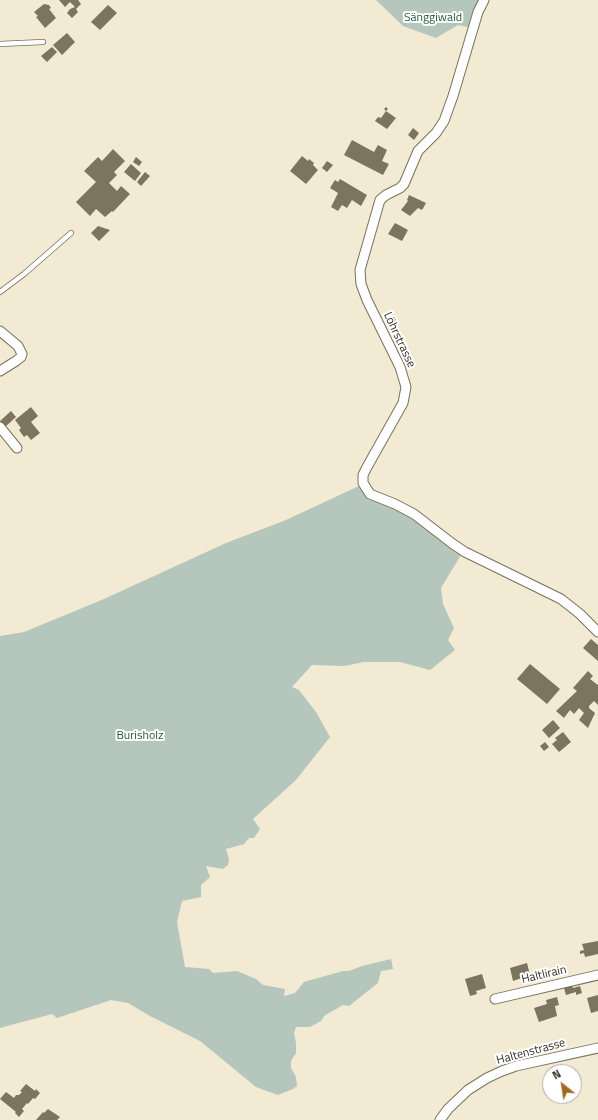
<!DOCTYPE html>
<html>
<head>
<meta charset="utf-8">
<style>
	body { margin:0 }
	#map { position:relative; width:598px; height:1120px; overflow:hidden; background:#f2ead2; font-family:"Titillium Web",sans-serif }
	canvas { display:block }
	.north { position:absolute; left:542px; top:1064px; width:40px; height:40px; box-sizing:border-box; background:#fff; border:1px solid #adaca9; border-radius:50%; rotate:330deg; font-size:11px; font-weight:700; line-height:16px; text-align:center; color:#333027 }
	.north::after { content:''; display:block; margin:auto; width:14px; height:18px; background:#9f6a22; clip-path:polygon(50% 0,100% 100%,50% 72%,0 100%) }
</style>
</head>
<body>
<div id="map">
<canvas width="598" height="1120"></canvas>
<div class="north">N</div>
</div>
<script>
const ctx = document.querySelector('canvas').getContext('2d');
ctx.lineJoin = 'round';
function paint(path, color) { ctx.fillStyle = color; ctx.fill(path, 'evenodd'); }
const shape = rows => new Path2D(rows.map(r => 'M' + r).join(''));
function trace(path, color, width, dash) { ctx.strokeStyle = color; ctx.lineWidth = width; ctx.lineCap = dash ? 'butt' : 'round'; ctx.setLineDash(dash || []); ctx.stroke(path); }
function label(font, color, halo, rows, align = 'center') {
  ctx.font = font + ' "Titillium Web",sans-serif'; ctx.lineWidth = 4; ctx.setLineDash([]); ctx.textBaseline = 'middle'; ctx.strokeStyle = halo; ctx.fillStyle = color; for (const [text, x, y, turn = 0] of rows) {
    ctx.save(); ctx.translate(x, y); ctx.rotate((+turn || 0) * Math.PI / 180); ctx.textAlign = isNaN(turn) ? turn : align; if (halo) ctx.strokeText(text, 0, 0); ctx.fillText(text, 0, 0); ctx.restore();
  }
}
const green = shape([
	[376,0,482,0,468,27,458,25,436,38,403,26],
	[361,485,393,504,461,555,441,588,443,604,454,628,448,640,455,650,430,670,400,662,364,662,344,666,312,665,292,687,299,690,316,712,330,737,296,780,253,819,260,829,254,838,249,838,244,844,226,849,229,859,228,865,223,869,206,866,210,877,201,885,201,897,182,901,177,922,185,967,209,969,213,973,237,971,256,979,263,985,285,989,284,996,295,993,304,982,343,971,349,971,362,966,391,959,393,969,381,971,378,983,349,1006,343,1005,324,1016,321,1021,310,1027,296,1027,294,1033,296,1043,296,1053,291,1061,291,1068,296,1077,297,1086,293,1089,278,1095,256,1087,200,1041,150,1016,128,1003,111,1000,57,1018,52,1014,0,1028,0,636,24,632,104,599,226,543,286,520]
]);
const building = shape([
	[59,0,78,0,81,4,76,9,78,12,72,18,67,13,70,9,75,7,70,2,65,7],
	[44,4,49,5,51,8,49,9,56,18,45,28,36,17,38,16,34,12],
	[108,5,117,13,100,30,91,22],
	[67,33,75,42,62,55,53,45],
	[52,47,57,52,47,62,41,56],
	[386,107,388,109,386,111,396,118,387,129,375,121,378,117,381,118,386,111,384,109],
	[413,128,419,133,414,140,408,135],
	[352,140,374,152,378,145,387,150,382,161,389,164,383,175,344,155],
	[113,149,125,161,114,172,117,175,109,183,117,191,121,186,130,194,113,212,112,211,105,217,96,209,90,216,76,202,96,182,84,171,98,157,102,161],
	[302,156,308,161,309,159,314,163,313,165,318,170,306,184,290,171],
	[136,157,142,162,139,166,133,162],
	[327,161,333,165,327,172,322,168],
	[131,164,141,173,135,181,124,172],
	[145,172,150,176,141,186,137,182],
	[340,179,367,195,361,206,352,200,347,208,342,205,338,211,331,207,338,193,330,188,335,180,338,182],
	[409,195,426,203,422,210,418,208,410,216,401,210,408,201,407,200],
	[395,223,408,230,402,241,388,234],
	[98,226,110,230,99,241,91,233],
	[31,407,38,416,31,422,40,433,31,440,27,435,24,437,19,430,21,428,15,420],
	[11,411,16,417,5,427,0,421],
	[591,639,598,645,598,661,583,648],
	[530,664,560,689,547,704,517,679],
	[588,671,593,676,590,679,598,685,598,705,594,701,589,706,589,708,595,713,588,728,579,720,584,713,579,708,574,714,570,710,564,718,556,711,577,691,573,688],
	[553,720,560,728,549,738,542,730],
	[563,732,571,742,559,752,552,744,557,740,555,738],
	[545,742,549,747,544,751,540,746],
	[598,941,598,954,585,957,584,953,580,954,580,951,584,950,582,944],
	[527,963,530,975,513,981,510,968],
	[482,974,486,988,476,991,477,994,470,996,465,979],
	[572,986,573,988,580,986,582,993,576,995,576,992,566,995,564,988],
	[598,995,598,1011,591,1013,587,998],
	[557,997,559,1005,555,1006,557,1016,539,1022,534,1008,547,1004,546,1000],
	[26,1084,35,1091,36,1089,40,1093,35,1099,33,1098,28,1104,27,1103,22,1109,24,1111,19,1117,15,1113,16,1112,0,1099,6,1092,14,1098,16,1095,19,1095,22,1092,20,1091],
	[48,1109,60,1117,57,1120,36,1120,43,1112,44,1113]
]);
const lane = shape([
	[0,44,43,42],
	[0,292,24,274,71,233]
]);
const street = shape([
	[484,0,478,12,453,96,444,121,436,133,418,151,404,184,400,188,386,195,380,200,360,270,361,284,367,300,400,367,406,387,403,403,367,467,363,475,363,483,370,494,395,504,414,514,453,544,465,552,561,599,580,614,598,632],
	[0,331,18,346,22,354,21,357,16,361,0,371],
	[0,427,17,448],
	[495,999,598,975],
	[440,1120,448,1109,468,1090,487,1078,502,1071,516,1066,598,1048]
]);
const parkNames = [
	["Sänggiwald",433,18],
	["Burisholz",140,736]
];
const streetNames = [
	["Löhrstrasse",399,340,65],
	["Haltlirain",544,975,-13],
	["Haltenstrasse",531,1052,-15]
];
paint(green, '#b5c7bc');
paint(building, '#7b745e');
trace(lane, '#78715c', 6);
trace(street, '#78715c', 11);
trace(lane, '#fff', 4.5);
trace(street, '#fff', 9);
label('12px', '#23573e', '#fff', parkNames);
label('12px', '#333027', '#fff', streetNames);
</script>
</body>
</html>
